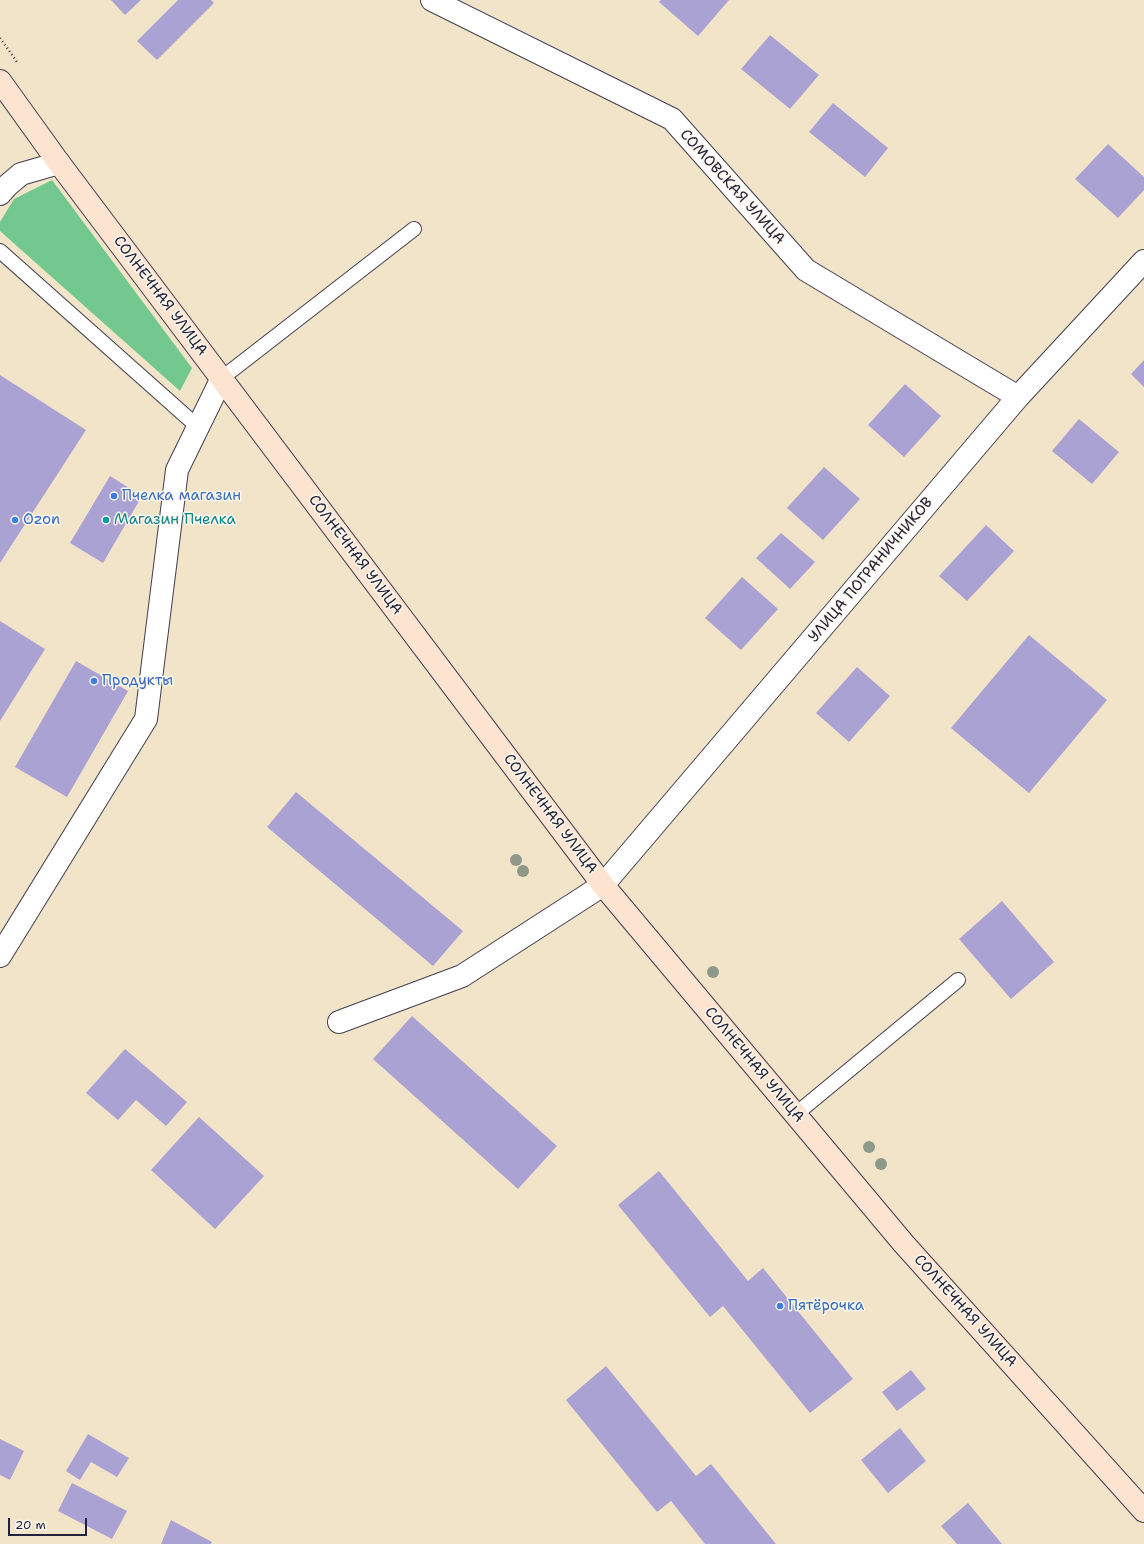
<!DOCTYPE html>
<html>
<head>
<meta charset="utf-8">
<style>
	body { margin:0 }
	#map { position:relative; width:1144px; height:1544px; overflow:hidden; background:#f2e4c8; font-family:"Shantell Sans",sans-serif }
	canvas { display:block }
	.scale { position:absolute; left:8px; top:1518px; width:79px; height:18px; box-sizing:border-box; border:2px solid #22223b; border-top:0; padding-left:5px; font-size:12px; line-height:14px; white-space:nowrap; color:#22223b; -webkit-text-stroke:3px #fbf7ec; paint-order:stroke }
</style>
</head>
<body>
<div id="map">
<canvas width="1144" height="1544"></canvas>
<div class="scale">20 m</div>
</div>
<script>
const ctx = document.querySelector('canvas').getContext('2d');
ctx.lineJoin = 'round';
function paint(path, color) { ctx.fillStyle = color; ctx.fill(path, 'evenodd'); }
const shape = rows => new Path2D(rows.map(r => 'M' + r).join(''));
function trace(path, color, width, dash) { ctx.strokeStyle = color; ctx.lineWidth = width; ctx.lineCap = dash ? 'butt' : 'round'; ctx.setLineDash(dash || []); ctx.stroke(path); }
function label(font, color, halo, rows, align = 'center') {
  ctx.font = font + ' "Shantell Sans",sans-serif'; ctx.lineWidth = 3; ctx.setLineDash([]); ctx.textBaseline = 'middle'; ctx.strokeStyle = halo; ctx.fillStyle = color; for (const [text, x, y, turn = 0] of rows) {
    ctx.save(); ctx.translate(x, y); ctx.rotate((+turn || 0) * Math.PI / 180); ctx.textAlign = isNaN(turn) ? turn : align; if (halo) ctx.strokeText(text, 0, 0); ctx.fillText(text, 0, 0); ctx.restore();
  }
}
const green = shape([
	[52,180,192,368,180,391,0,231,0,222,14,199]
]);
const building = shape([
	[111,0,141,0,125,15],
	[178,0,211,0,214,3,157,60,137,41],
	[661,0,729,0,698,36,659,2],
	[770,35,819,75,790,109,741,69],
	[833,103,888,148,865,177,809,132],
	[1108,144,1144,177,1144,190,1118,218,1075,179],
	[1144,360,1144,387,1131,374],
	[0,375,86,430,0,563],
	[905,384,941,416,904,457,868,425],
	[1079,419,1119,452,1092,484,1052,451],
	[824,467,860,499,823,540,787,508],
	[110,476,142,496,103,563,70,543],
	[986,525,1014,551,967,601,939,576],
	[781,533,815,562,790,589,756,558],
	[742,577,778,609,741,650,705,618],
	[0,621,45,649,0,721],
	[1029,635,1107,700,1029,793,951,728],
	[76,661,128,691,67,797,15,767],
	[857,667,890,696,849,742,816,713],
	[296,792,463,931,433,966,267,827],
	[1002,901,1054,962,1011,999,959,939],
	[412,1016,557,1146,518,1189,373,1059],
	[125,1049,187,1102,166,1126,136,1100,118,1120,86,1093],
	[199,1117,264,1176,215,1229,151,1170],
	[659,1171,748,1281,763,1268,853,1379,810,1413,723,1306,710,1317,618,1205],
	[606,1366,696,1476,711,1464,776,1544,705,1544,671,1501,657,1512,566,1400],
	[911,1370,926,1389,897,1411,882,1392],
	[900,1428,926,1461,888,1493,861,1460],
	[88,1434,129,1458,117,1477,91,1462,80,1480,66,1471],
	[0,1439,24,1451,10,1480,0,1475],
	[72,1483,127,1511,112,1539,58,1511],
	[968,1503,1002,1544,957,1544,941,1526],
	[171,1520,212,1542,211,1544,161,1544]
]);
const path = shape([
	[0,38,17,62]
]);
const lane = shape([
	[0,251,198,427],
	[222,378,414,229],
	[796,1114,958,980]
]);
const street = shape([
	[432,0,672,119,806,270,1018,397],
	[0,194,8,185,21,174,59,163],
	[0,956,146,719,177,470,222,378],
	[339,1022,462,976,603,885,1018,397,1144,261]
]);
const secondary = shape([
	[0,81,59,163,603,885,904,1244,1144,1511]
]);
const trees = [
	[516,860],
	[523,871],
	[713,972],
	[869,1147],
	[881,1164]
];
const markers = [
	[114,496,4,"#3f7fe0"],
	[15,520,4,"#3f7fe0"],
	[106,520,4,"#0f9aa8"],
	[94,681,4,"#3f7fe0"],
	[780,1306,4,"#3f7fe0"]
];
const streetNames = [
	["СОМОВСКАЯ УЛИЦА",732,187,48],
	["СОЛНЕЧНАЯ УЛИЦА",160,296,53],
	["СОЛНЕЧНАЯ УЛИЦА",355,555,53],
	["УЛИЦА ПОГРАНИЧНИКОВ",871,570,-50],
	["СОЛНЕЧНАЯ УЛИЦА",550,814,53],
	["СОЛНЕЧНАЯ УЛИЦА",754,1065,50],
	["СОЛНЕЧНАЯ УЛИЦА",965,1311,48]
];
const shopNames = [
	["Пчелка магазин",122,496],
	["Ozon",23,520],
	["Продукты",102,681],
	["Пятёрочка",788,1306]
];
const cultureNames = [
	["Магазин Пчелка",114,520]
];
paint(green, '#72c88e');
paint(building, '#aba2d4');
trace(lane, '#413f50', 16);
trace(street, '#413f50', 24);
trace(secondary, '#413f50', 24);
trace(path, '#413f50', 2.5, [1, 3]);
trace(lane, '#fff', 14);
trace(street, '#fff', 22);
trace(secondary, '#fde4d1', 22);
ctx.fillStyle = '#8f998a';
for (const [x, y] of trees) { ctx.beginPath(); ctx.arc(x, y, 6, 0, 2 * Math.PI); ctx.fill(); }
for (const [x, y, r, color] of markers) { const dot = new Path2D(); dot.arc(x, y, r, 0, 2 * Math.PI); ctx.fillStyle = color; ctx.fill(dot); trace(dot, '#fbf7ec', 1.5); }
label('15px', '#22223b', '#fbf7ec', streetNames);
label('15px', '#366cbe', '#fbf7ec', shopNames, 'left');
label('15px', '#0d838f', '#fbf7ec', cultureNames, 'left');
</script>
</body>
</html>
